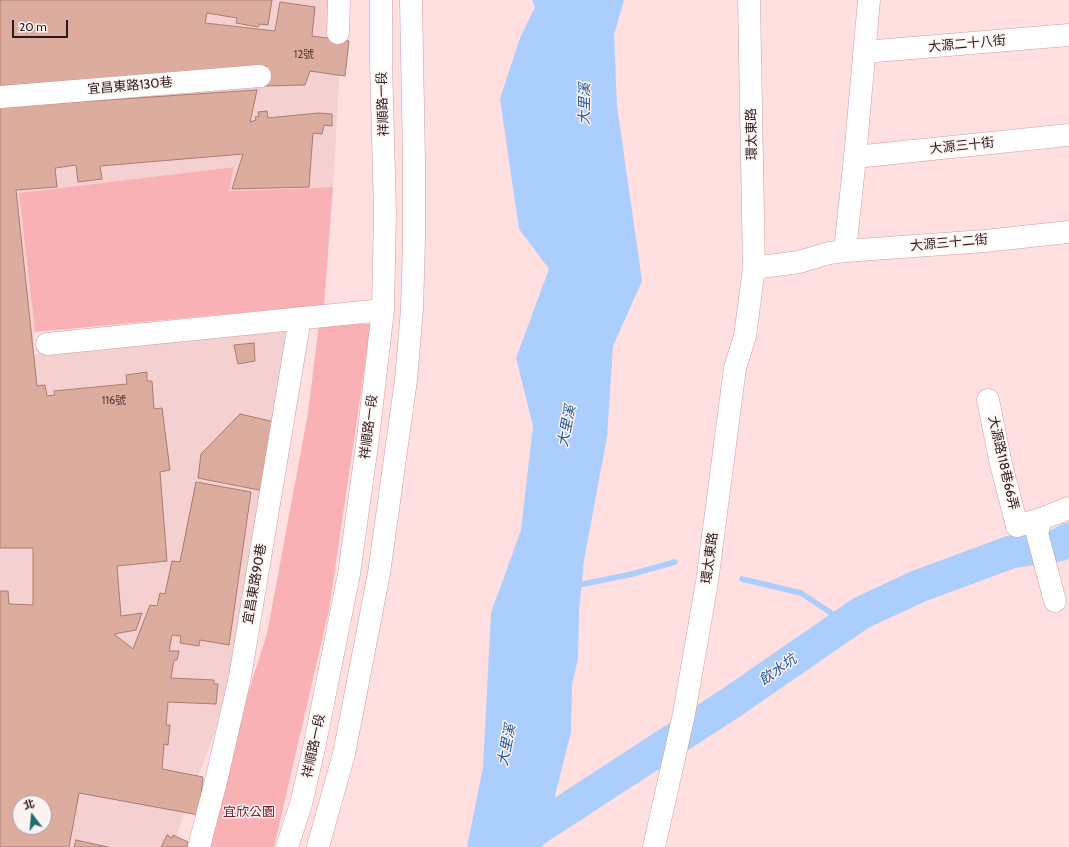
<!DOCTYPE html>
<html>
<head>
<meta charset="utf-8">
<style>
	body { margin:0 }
	#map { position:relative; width:1069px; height:847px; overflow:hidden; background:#ffdfe0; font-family:Cabin,"Noto Sans TC",sans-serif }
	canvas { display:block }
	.north { position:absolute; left:12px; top:795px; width:40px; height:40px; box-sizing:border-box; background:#fdf2f2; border:1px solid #aa9c9c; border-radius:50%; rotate:344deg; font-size:11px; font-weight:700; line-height:16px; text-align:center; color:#2d1a1b }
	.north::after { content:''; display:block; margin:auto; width:14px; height:18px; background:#206c6c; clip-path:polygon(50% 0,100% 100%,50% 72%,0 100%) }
	.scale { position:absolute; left:12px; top:20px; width:56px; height:18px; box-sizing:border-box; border:2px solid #2d1a1b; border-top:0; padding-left:5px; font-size:12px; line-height:14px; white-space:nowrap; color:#2d1a1b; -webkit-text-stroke:3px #fdf2f2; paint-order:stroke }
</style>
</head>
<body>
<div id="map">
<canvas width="1069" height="847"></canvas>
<div class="north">北</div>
<div class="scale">20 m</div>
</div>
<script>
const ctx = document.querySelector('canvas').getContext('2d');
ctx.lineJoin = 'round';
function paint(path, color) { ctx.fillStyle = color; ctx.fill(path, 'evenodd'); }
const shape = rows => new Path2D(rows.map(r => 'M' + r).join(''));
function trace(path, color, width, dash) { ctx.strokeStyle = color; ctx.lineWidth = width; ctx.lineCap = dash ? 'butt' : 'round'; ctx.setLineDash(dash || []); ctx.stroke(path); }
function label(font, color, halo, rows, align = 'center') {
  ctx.font = font + ' Cabin,"Noto Sans TC",sans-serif'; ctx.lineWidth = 3; ctx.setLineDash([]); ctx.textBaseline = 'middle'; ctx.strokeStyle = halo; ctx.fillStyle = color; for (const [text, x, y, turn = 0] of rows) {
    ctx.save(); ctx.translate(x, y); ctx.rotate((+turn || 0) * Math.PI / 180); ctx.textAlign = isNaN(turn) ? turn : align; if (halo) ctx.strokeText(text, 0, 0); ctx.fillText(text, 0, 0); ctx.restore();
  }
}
const built = shape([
	[0,0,344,0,333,187,228,191,234,167,19,193,35,332,29,354,294,331,244,653,172,847,0,847],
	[20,803,44,803,44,827,20,827]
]);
const green = shape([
	[234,167,229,191,333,187,324,305,35,332,19,193],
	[319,324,371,324,329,610,274,847,206,847,212,831,248,693,267,634,308,413]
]);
const water = shape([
	[532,0,624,0,614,35,617,106,642,281,613,346,607,437,584,560,579,612,578,658,572,685,571,732,542,847,467,847,483,767,491,613,521,530,533,426,516,358,549,269,519,229,500,99,520,38,535,7]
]);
const stream = shape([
	[742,579,801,593,846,623],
	[574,586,632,574,675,562]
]);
const river = shape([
	[509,847,732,702,861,613,919,586,1011,552,1059,545,1069,539]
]);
const building = shape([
	[0,0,272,0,268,25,260,24,258,27,236,23,237,18,207,13,205,23,275,31,280,2,315,7,312,36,349,41,345,76,310,71,305,85,262,86,267,66,0,86,0,0],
	[257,90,250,122,256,120,255,117,259,116,258,112,267,111,268,118,318,113,332,114,332,126,324,125,322,134,313,133,309,187,232,189,243,154,100,166,102,179,78,182,76,165,55,168,57,187,16,190,37,386,45,385,47,396,55,395,54,391,127,384,126,375,147,372,147,381,152,381,154,409,162,408,170,470,160,472,167,561,117,566,121,616,142,613,136,630,114,634,133,649,150,605,157,606,160,593,165,594,172,561,180,562,196,482,251,492,229,645,200,640,199,646,180,643,181,636,172,635,169,651,179,651,177,660,174,660,171,678,214,680,214,684,218,684,216,704,168,702,166,725,170,725,168,745,164,744,162,769,203,777,199,815,79,793,69,847,0,847,0,591,8,591,9,604,33,605,33,548,0,548,0,107,257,90],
	[20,803,44,803,44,827,20,827,20,803],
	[254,343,255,361,238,364,234,345,254,343],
	[240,414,275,422,264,491,198,478,201,454,240,414],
	[167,835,172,838,173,835,188,842,187,847,161,847,167,835],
	[76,840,108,847,74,847,76,840]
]);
const minor = shape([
	[749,0,754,268,799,262,829,253,845,251,985,241,1069,232],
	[338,33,339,0],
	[864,52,1069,35],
	[0,97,260,76],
	[855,157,1069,135],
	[845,251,855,157,869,0],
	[47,344,383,310],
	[988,400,1001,464,1017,526,1041,519,1069,508],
	[1041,519,1037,533,1055,601],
	[199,847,217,777,240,677,300,318],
	[287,847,301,804,314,748,349,574,368,438,383,310,385,212,381,62,381,0],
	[318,847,344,754,379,573,406,380,412,309,414,240,414,161,411,0],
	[654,847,684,714,707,582,735,368,745,336,754,268]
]);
const numberNames = [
	["12號",304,55],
	["116號",114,401]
];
const streetNames = [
	["大源二十八街",967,44,-5],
	["宜昌東路130巷",130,86,-5],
	["祥順路一段",383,104,-92],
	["環太東路",752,134,-91],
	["大源三十街",962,146,-6],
	["大源三十二街",949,243,-5],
	["祥順路一段",369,427,-83],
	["大源路118巷66弄",1003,463,77],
	["環太東路",710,558,-82],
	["宜昌東路90巷",255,584,-80],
	["祥順路一段",314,746,-78]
];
const parkNames = [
	["宜欣公園",249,812]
];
const waterNames = [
	["大里溪",585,104,-89],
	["大里溪",567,426,-79],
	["飲水坑",778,670,-35],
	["大里溪",507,745,-79]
];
paint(built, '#f5d0d1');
paint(green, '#f9b1b5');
paint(water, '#abcefc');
trace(stream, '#abcefc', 5.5);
trace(river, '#abcefc', 33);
paint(building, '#dcac9f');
trace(building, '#a97c70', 1);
trace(minor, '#ce9d9f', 23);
trace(minor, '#fff', 22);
label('11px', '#593e3c', null, numberNames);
label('13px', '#2d1a1b', '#fdf2f2', streetNames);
label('13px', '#761b2b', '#fdf2f2', parkNames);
label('italic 14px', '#1d5598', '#fdf2f2', waterNames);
</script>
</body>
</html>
